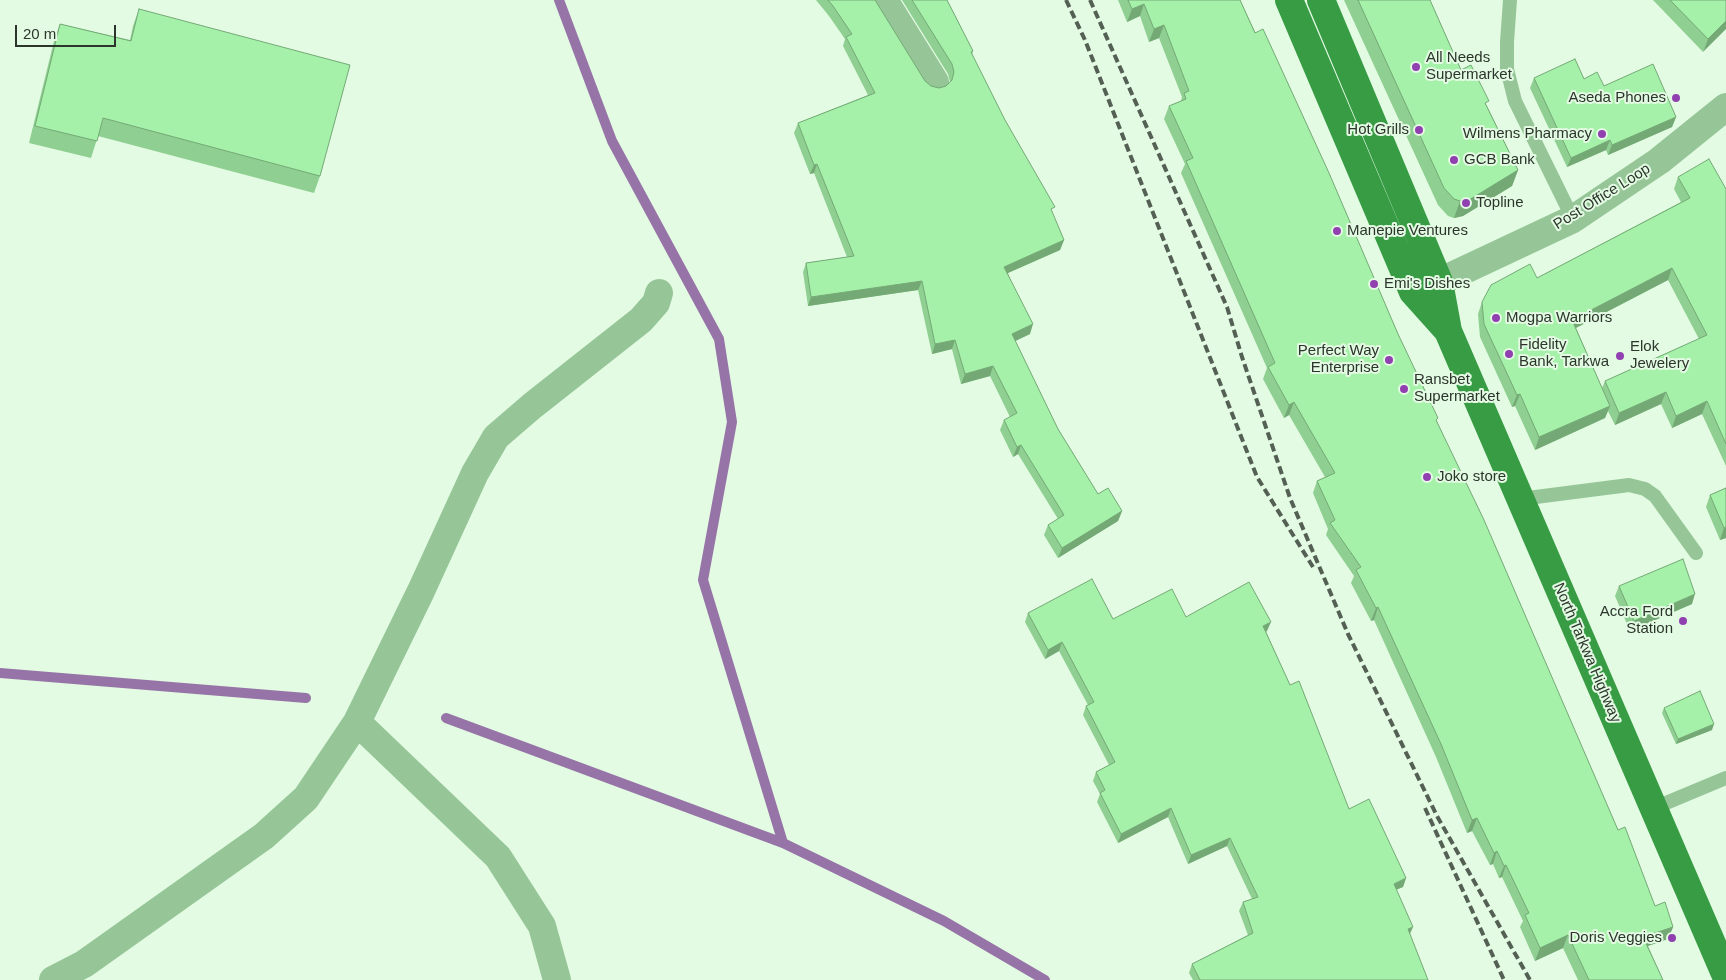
<!DOCTYPE html>
<html>
<head>
<meta charset="utf-8">
<style>
	body { margin:0 }
	#map { position:relative; width:1726px; height:980px; overflow:hidden; background:#e3fbe3; font-family:Helvetica,sans-serif }
	canvas { display:block }
	.scale { position:absolute; left:15px; top:25px; width:101px; height:22px; box-sizing:border-box; border:2px solid #2c352c; border-top:0; padding-left:6px; font-size:15px; line-height:18px; white-space:nowrap; color:#2c352c; -webkit-text-stroke:4px #e3fbe3; paint-order:stroke }
</style>
</head>
<body>
<div id="map">
<canvas width="1726" height="980"></canvas>
<div class="scale">20 m</div>
</div>
<script>
const ctx = document.querySelector('canvas').getContext('2d');
ctx.lineJoin = 'round';
const shape = rows => new Path2D(rows.map(r => 'M' + r).join(''));
function trace(path, color, width, dash) { ctx.strokeStyle = color; ctx.lineWidth = width; ctx.lineCap = dash ? 'butt' : 'round'; ctx.setLineDash(dash || []); ctx.stroke(path); }
function paint(path, color) { ctx.fillStyle = color; ctx.fill(path, 'evenodd'); }
function label(font, color, halo, rows, align = 'center') {
  ctx.font = font + ' Helvetica,sans-serif'; ctx.lineWidth = 4; ctx.setLineDash([]); ctx.textBaseline = 'middle'; ctx.strokeStyle = halo; ctx.fillStyle = color; for (const [text, x, y, turn = 0] of rows) {
    ctx.save(); ctx.translate(x, y); ctx.rotate((+turn || 0) * Math.PI / 180); ctx.textAlign = isNaN(turn) ? turn : align; if (halo) ctx.strokeText(text, 0, 0); ctx.fillText(text, 0, 0); ctx.restore();
  }
}
const stream = shape([
	[559,0,612,141,719,339,732,422,703,580,783,843],
	[0,673,306,698],
	[446,718,783,843,944,921,1045,980]
]);
const service = shape([
	[1510,0,1507,42,1507,69,1515,101,1573,219],
	[1520,499,1629,485,1645,489,1655,496,1696,553],
	[1654,808,1726,778]
]);
const minor = shape([
	[884,0,935,82],
	[357,722,498,857,542,926,557,980],
	[53,980,84,964,264,836,306,798,357,722,421,591,475,473,496,437,532,406,641,320,656,303,659,293]
]);
const tertiary = shape([
	[1416,291,1439,282,1573,219,1659,161,1726,107]
]);
const primary = shape([
	[1289,0,1413,292,1448,331],
	[1321,0,1439,282,1448,331,1726,976]
]);
const rail = shape([
	[1066,0,1085,40,1257,477,1313,567],
	[1090,0,1227,307,1242,357,1290,498,1348,634,1437,816,1530,980],
	[1425,808,1504,980]
]);
const wall = shape([
	[816,0,875,0,925,81,931,86,939,88,946,86,950,82,948,74,902,0,947,0,973,51,972,55,1052,213,1064,240,1060,250,1008,273,1030,334,1015,341,1058,429,1098,494,1122,511,1118,521,1058,558,1044,535,1048,525,1058,519,1018,454,1013,457,1000,430,1004,420,1010,417,990,376,961,384,952,349,932,354,918,290,808,306,803,272,806,263,847,257,814,173,810,174,794,133,798,123,868,95,843,46,845,39,829,16],
	[1118,0,1240,0,1398,334,1618,830,1655,906,1673,927,1668,939,1648,946,1663,980,1578,980,1563,948,1535,961,1520,927,1523,921,1502,877,1499,878,1493,864,1490,865,1472,831,1467,833,1436,757,1374,620,1371,621,1351,583,1354,576,1326,535,1328,529,1313,493,1317,481,1325,477,1289,415,1284,418,1263,379,1267,368,1181,173,1185,164,1164,119,1169,106,1181,101,1182,97,1159,38,1149,42,1140,16,1127,22],
	[1344,0,1430,0,1461,70,1487,106,1518,170,1512,186,1463,216,1454,218,1448,216,1438,205],
	[1653,0,1726,0,1703,52],
	[139,9,320,176,314,193,98,136,91,158,29,143,54,41,60,24,130,40,133,26],
	[1534,78,1584,79,1604,86,1676,117,1672,127,1608,155,1606,150,1567,167,1530,88],
	[1678,177,1726,189,1726,466,1702,414,1672,428,1661,404,1615,425,1608,411,1605,418,1535,450,1515,406,1512,407,1480,337,1478,314,1482,302,1537,278,1681,202,1674,189],
	[1668,280,1699,339,1605,381,1602,388,1576,328],
	[1726,488,1726,538,1720,540,1706,507,1710,495],
	[1619,586,1692,604,1630,631,1615,596],
	[1028,613,1113,619,1186,617,1267,631,1266,632,1290,685,1349,809,1406,878,1403,887,1396,890,1410,935,1428,980,1193,980,1189,973,1192,964,1248,935,1239,911,1243,902,1252,899,1227,846,1188,864,1168,817,1118,843,1097,802,1100,794,1093,781,1096,772,1109,765,1083,715,1086,706,1088,705,1059,651,1045,659,1025,622],
	[1664,708,1712,730,1676,744,1662,713]
]);
const shadedWall = shape([
	[1144,4,1140,16,1127,22,1132,9],
	[1726,21,1726,29,1703,52,1708,39],
	[1164,25,1159,38,1149,42,1154,29],
	[1676,117,1672,127,1608,155,1612,145],
	[1610,140,1606,150,1567,167,1571,158],
	[817,164,814,173,810,174,814,165],
	[1518,170,1512,186,1463,216,1454,218,1460,201],
	[1064,240,1060,250,1001,276,1004,267],
	[1672,268,1668,280,1568,332,1572,320],
	[922,281,918,290,808,306,811,297],
	[1033,324,1030,334,1009,344,1012,334],
	[955,340,952,349,932,354,935,344],
	[993,366,990,376,961,384,965,374],
	[1666,392,1661,404,1615,425,1619,413],
	[1520,394,1515,406,1512,407,1517,395],
	[1707,401,1702,414,1672,428,1676,416],
	[1294,402,1289,415,1284,418,1289,405],
	[1610,406,1605,418,1535,450,1539,437],
	[1021,445,1018,454,1013,457,1017,447],
	[1122,511,1118,521,1058,558,1062,548],
	[1726,527,1726,538,1720,540,1724,528],
	[1695,594,1692,604,1630,631,1634,621],
	[1378,607,1374,620,1371,621,1376,608],
	[1271,622,1267,631,1260,635,1263,626],
	[1062,642,1059,651,1045,659,1048,650],
	[1714,724,1712,730,1676,744,1678,739],
	[1171,808,1168,817,1118,843,1121,834],
	[1477,818,1472,831,1467,833,1472,820],
	[1230,838,1227,846,1188,864,1191,855],
	[1497,851,1493,864,1490,865,1494,853],
	[1506,865,1502,877,1499,878,1504,866],
	[1406,878,1403,887,1390,892,1394,884],
	[1413,927,1409,936,1408,929],
	[1673,927,1668,939,1639,949,1643,937],
	[1568,935,1563,948,1535,961,1540,948]
]);
const building = shape([
	[828,0,875,0,925,81,931,86,939,88,946,86,952,80,954,72,952,64,912,0,947,0,973,51,971,52,1005,120,1055,207,1051,209,1064,240,1004,267,1033,324,1012,334,1058,429,1098,494,1108,488,1122,511,1062,548,1048,525,1064,515,1021,445,1017,447,1004,420,1017,413,993,366,965,374,955,340,935,344,922,281,811,297,806,263,854,256,817,164,814,165,798,123,875,93,846,37,852,34,833,6,828,0],
	[1128,0,1240,0,1255,33,1263,29,1329,173,1398,334,1438,418,1436,420,1484,520,1618,830,1625,827,1655,906,1665,902,1673,927,1643,937,1663,980,1589,980,1568,935,1540,948,1525,915,1529,913,1506,865,1504,866,1497,851,1494,853,1477,818,1472,820,1441,744,1378,607,1376,608,1356,570,1361,567,1330,523,1335,520,1317,481,1335,473,1294,402,1289,405,1268,367,1275,363,1186,161,1193,158,1169,106,1186,99,1184,93,1189,91,1164,25,1154,29,1144,4,1132,9,1128,0],
	[1358,0,1430,0,1461,70,1471,65,1489,101,1485,103,1518,170,1469,200,1460,201,1454,199,1444,188,1358,0],
	[1670,0,1726,0,1726,21,1708,39,1670,0],
	[139,9,350,65,320,176,103,118,97,141,35,126,60,24,131,41,139,9],
	[1575,59,1584,79,1597,72,1604,86,1653,64,1676,117,1612,145,1610,140,1571,158,1534,78,1575,59],
	[1709,159,1726,189,1726,444,1707,401,1676,416,1666,392,1619,413,1605,381,1707,335,1672,268,1572,320,1610,406,1539,437,1520,394,1517,395,1484,324,1482,302,1491,285,1530,264,1537,278,1690,198,1678,177,1709,159],
	[1726,488,1726,527,1724,528,1710,495,1726,488],
	[1683,559,1695,594,1634,621,1619,586,1683,559],
	[1092,579,1113,619,1172,589,1186,617,1249,582,1271,622,1263,626,1290,685,1299,681,1349,809,1369,799,1406,878,1394,884,1413,927,1408,929,1428,980,1200,980,1192,964,1253,933,1243,902,1258,897,1230,838,1191,855,1171,808,1121,834,1100,793,1105,790,1096,772,1115,762,1086,706,1094,702,1062,642,1048,650,1028,613,1092,579],
	[1700,691,1714,724,1678,739,1664,708,1700,691]
]);
const markers = [
	[1416,67,5,"#9140b0"],
	[1676,98,5,"#9140b0"],
	[1419,130,5,"#9140b0"],
	[1602,134,5,"#9140b0"],
	[1454,160,5,"#9140b0"],
	[1466,203,5,"#9140b0"],
	[1337,231,5,"#9140b0"],
	[1374,284,5,"#9140b0"],
	[1496,318,5,"#9140b0"],
	[1509,354,5,"#9140b0"],
	[1620,356,5,"#9140b0"],
	[1389,360,5,"#9140b0"],
	[1404,389,5,"#9140b0"],
	[1427,477,5,"#9140b0"],
	[1683,621,5,"#9140b0"],
	[1672,938,5,"#9140b0"]
];
const poiNames = [
	["All Needs",1426,58],
	["Supermarket",1426,75],
	["Aseda Phones",1666,98,"right"],
	["Hot Grills",1409,130,"right"],
	["Wilmens Pharmacy",1592,134,"right"],
	["GCB Bank",1464,160],
	["Topline",1476,203],
	["Manepie Ventures",1347,231],
	["Emi's Dishes",1384,284],
	["Mogpa Warriors",1506,318],
	["Fidelity",1519,345],
	["Bank, Tarkwa",1519,362],
	["Elok",1630,347],
	["Jewelery",1630,364],
	["Perfect Way",1379,351,"right"],
	["Enterprise",1379,368,"right"],
	["Ransbet",1414,380],
	["Supermarket",1414,397],
	["Joko store",1437,477],
	["Accra Ford",1673,612,"right"],
	["Station",1673,629,"right"],
	["Doris Veggies",1662,938,"right"]
];
const streetNames = [
	["Post Office Loop",1602,197,-32],
	["North Tarkwa Highway",1587,653,67]
];
trace(stream, '#9774a7', 10);
trace(service, '#96c697', 14);
trace(minor, '#96c697', 28);
trace(tertiary, '#96c697', 28);
trace(primary, '#389c45', 28);
trace(rail, '#546054', 4, [8, 4]);
paint(wall, '#8fcf91');
paint(shadedWall, '#74a976');
paint(building, '#a6f1a9');
trace(building, '#74a976', 1);
for (const [x, y, r, color] of markers) { const dot = new Path2D(); dot.arc(x, y, r, 0, 2 * Math.PI); ctx.fillStyle = color; ctx.fill(dot); trace(dot, '#e3fbe3', 2); }
label('15px', '#2c352c', '#e3fbe3', poiNames, 'left');
label('15px', '#2c352c', '#e3fbe3', streetNames);
</script>
</body>
</html>
